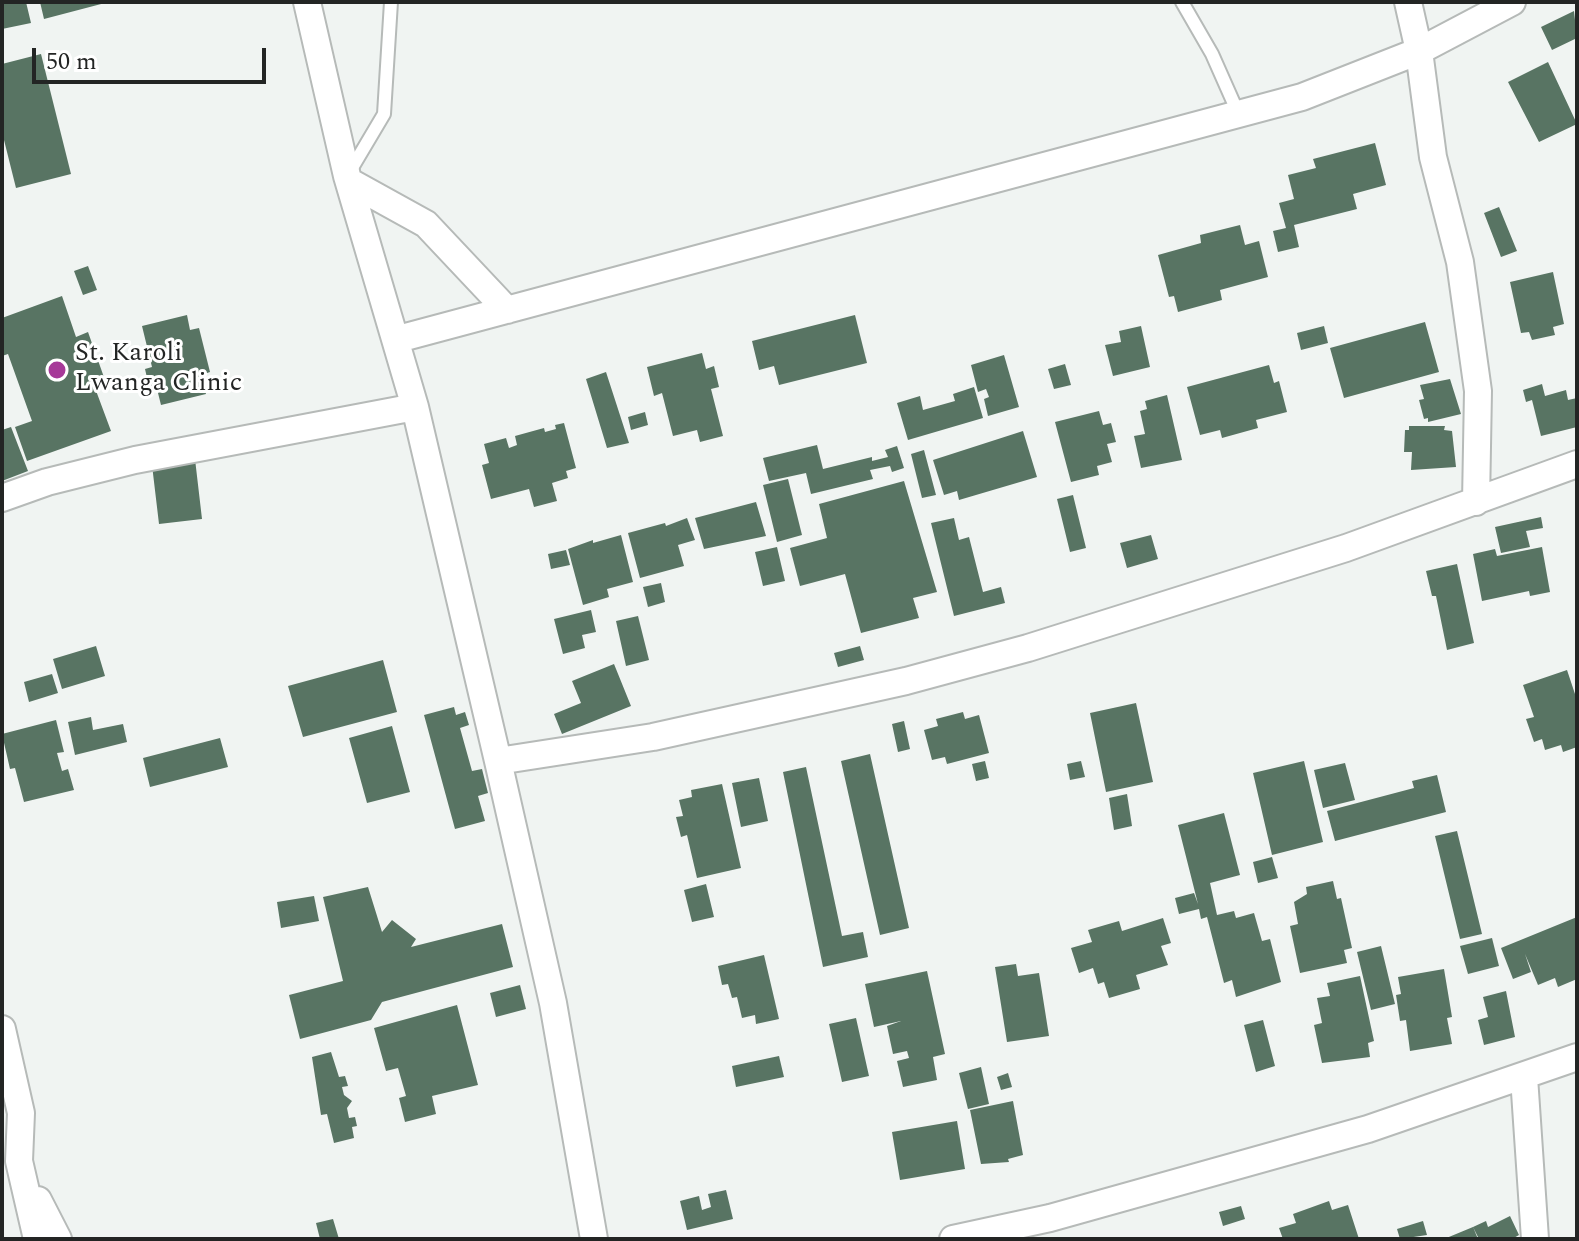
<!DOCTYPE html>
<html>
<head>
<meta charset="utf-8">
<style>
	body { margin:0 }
	#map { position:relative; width:1579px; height:1241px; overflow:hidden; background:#f0f4f2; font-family:Spectral,serif }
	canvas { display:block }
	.frame { position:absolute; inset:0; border:4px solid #232524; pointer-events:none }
	.scale { position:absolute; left:32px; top:48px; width:234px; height:36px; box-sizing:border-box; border:4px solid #232524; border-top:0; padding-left:10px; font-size:24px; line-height:28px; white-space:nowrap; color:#232524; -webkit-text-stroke:6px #fff; paint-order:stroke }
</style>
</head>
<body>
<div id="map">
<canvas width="1579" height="1241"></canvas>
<div class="frame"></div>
<div class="scale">50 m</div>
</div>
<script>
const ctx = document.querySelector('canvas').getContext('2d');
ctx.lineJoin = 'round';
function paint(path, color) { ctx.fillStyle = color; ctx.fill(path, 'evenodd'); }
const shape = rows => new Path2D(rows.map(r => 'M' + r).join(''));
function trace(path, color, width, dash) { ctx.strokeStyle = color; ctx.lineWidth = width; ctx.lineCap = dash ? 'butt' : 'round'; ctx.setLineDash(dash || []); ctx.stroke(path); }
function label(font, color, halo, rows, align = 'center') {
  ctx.font = font + ' Spectral,serif'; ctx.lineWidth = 6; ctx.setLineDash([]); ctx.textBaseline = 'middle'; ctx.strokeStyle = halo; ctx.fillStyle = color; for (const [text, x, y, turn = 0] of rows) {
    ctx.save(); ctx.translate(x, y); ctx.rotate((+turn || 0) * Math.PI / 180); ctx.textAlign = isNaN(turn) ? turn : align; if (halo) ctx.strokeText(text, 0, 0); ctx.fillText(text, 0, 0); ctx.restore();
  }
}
const building = shape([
	[2,2,26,2,31,23,2,29],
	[40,2,105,2,105,3,44,19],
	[1574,11,1577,38,1552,50,1541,27],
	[41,54,71,174,16,188,2,132,2,64],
	[1548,62,1577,124,1539,142,1508,82],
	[1375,143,1386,185,1353,194,1357,209,1294,225,1299,247,1278,252,1273,231,1286,228,1279,203,1294,199,1288,175,1316,168,1313,159],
	[1499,207,1517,251,1501,257,1484,213],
	[1240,225,1245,245,1259,241,1268,277,1220,290,1222,300,1178,312,1174,296,1169,297,1158,255,1201,243,1200,235],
	[88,266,97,290,83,295,74,271],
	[1553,272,1564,324,1553,327,1555,335,1532,340,1529,332,1521,333,1510,282],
	[62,296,76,337,88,332,106,383,95,388,111,431,27,461,15,427,32,421,8,354,2,356,2,318],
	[187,315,190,330,199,328,210,372,201,375,206,394,161,405,157,389,150,391,145,369,152,367,142,326],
	[855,315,867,363,779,385,774,366,759,370,752,341],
	[1425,322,1439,372,1344,398,1330,348],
	[1141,326,1150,367,1113,376,1105,345,1121,342,1119,331],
	[1324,326,1328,343,1301,350,1297,333],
	[702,353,706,369,714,366,719,387,711,389,723,436,700,442,697,430,673,436,662,393,654,396,647,367],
	[1004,355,1019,407,988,416,984,399,989,397,986,389,978,392,971,365],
	[1065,364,1071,385,1054,389,1048,369],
	[1269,365,1274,383,1279,381,1287,412,1256,420,1258,428,1222,438,1220,430,1200,435,1187,387],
	[606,372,629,443,607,448,586,379],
	[1450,379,1461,414,1428,422,1428,418,1424,419,1419,400,1424,399,1420,385],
	[1542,384,1545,396,1566,390,1568,400,1577,398,1577,427,1541,436,1532,400,1526,402,1523,390],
	[974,387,983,418,908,440,897,403,920,396,923,410,955,401,953,394],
	[1167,395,1182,460,1141,468,1134,436,1145,434,1140,411,1147,409,1145,401],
	[1099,411,1103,425,1111,423,1116,442,1107,444,1112,462,1097,466,1099,475,1071,482,1055,422],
	[645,412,648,425,631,430,628,417],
	[564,423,576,468,566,471,568,478,552,483,557,501,534,507,529,489,491,499,482,465,489,463,484,444,506,438,509,448,517,445,515,436,544,428,545,432,556,429,555,425],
	[1409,426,1445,426,1444,430,1452,431,1456,467,1411,470,1412,452,1404,452,1405,430,1409,430],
	[11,427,28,471,2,481,2,430],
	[1023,431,1037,477,959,500,957,491,944,495,933,460],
	[817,445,823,469,872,457,872,461,888,457,885,450,897,446,904,468,892,472,890,466,870,470,873,479,811,494,806,473,769,481,763,458],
	[924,450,936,495,922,498,911,454],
	[195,459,202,519,159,524,152,465],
	[788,479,802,535,777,542,763,485],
	[904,481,937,592,913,598,919,618,861,633,845,574,800,586,790,548,827,538,819,504],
	[1073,495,1086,548,1070,552,1057,499],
	[756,502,766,536,704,549,695,518],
	[1541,517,1543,528,1526,531,1530,547,1501,553,1495,527],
	[687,518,695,540,678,545,684,566,640,578,628,533,665,523,666,526],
	[954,518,959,540,969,537,983,592,1001,587,1005,603,954,616,931,523],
	[621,535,633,582,607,589,609,597,583,605,568,549,593,540,593,543],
	[1151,535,1158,559,1127,568,1120,543],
	[777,547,785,581,763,586,755,552],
	[1542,547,1550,592,1530,596,1529,591,1482,601,1473,554,1495,549,1497,556],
	[566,550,570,565,551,569,548,554],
	[1457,564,1474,643,1447,650,1436,596,1432,596,1426,571],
	[661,583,665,602,648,607,643,587],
	[591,610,596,632,582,635,585,648,563,654,554,619],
	[638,616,649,660,626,666,616,621],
	[96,646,105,676,62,689,53,659],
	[860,646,864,660,838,667,834,653],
	[383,660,397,712,303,737,288,686],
	[614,664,631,706,562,734,554,714,581,703,572,681],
	[1567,670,1577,700,1577,747,1563,752,1561,745,1545,750,1542,739,1534,742,1526,719,1534,717,1523,685],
	[52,674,58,693,29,702,24,682],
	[1136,703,1153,782,1106,792,1090,713],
	[454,707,456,715,465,712,469,725,460,728,472,771,482,769,488,793,478,796,485,821,455,829,424,715],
	[963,712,965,719,979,715,989,753,947,764,945,757,932,760,924,730,938,726,936,719],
	[91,717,93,730,123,724,127,742,75,755,68,722],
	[56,720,64,752,57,753,62,771,68,769,74,790,24,802,15,768,10,769,2,734],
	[904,721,910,749,898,752,892,724],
	[392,726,410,792,367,803,349,738],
	[220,738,228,767,150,787,143,758],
	[870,754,909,928,880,935,841,761],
	[985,761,989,778,976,781,972,764],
	[1081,761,1085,777,1070,780,1067,764],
	[1304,761,1323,842,1272,855,1253,773],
	[1345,763,1355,800,1323,808,1314,770],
	[806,767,842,936,863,932,868,957,823,967,783,772],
	[1437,775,1446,812,1335,841,1327,811,1414,788,1412,781],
	[759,778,768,821,741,827,732,783],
	[722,784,741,868,697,878,687,835,681,837,676,817,683,816,679,800,692,797,691,790],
	[1127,794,1132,826,1114,830,1109,798],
	[1224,813,1240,875,1210,883,1217,915,1234,911,1236,918,1254,913,1262,941,1270,939,1281,982,1236,997,1232,980,1224,983,1207,917,1201,919,1199,909,1179,914,1175,898,1194,893,1198,904,1178,825],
	[1457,831,1482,934,1460,939,1435,836],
	[1272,857,1278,878,1258,883,1253,862],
	[1333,881,1337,899,1341,898,1352,948,1344,950,1347,963,1300,973,1290,926,1298,924,1294,902,1307,894,1306,887],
	[706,884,714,917,692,922,684,890],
	[368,887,382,932,392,920,416,939,411,947,502,924,513,967,382,1002,371,1020,300,1039,289,995,343,981,323,897],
	[314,896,319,921,281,928,277,902],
	[1577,917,1577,979,1558,987,1555,978,1538,985,1525,954,1531,972,1513,979,1501,948],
	[1163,918,1171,943,1161,946,1168,965,1136,975,1140,989,1109,998,1104,982,1098,984,1093,968,1079,973,1071,948,1092,942,1088,930,1119,921,1122,931],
	[1492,938,1499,966,1468,974,1460,946],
	[1381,946,1395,1004,1371,1010,1357,952],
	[764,955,779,1019,756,1024,755,1015,742,1018,737,997,732,998,728,984,722,985,718,966],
	[1016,964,1018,976,1039,973,1049,1036,1007,1042,995,967],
	[1444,969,1452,1017,1447,1018,1452,1044,1410,1051,1406,1020,1400,1021,1396,995,1401,994,1398,977],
	[927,971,945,1054,933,1057,937,1080,903,1087,897,1061,909,1058,907,1051,893,1054,887,1026,901,1021,874,1027,865,984],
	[1360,976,1374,1041,1368,1043,1370,1057,1322,1063,1314,1025,1322,1023,1317,998,1330,996,1327,983],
	[520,985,526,1009,496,1017,490,993],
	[1506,991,1515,1037,1484,1045,1478,1020,1488,1017,1483,997],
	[457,1005,478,1085,432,1096,436,1114,405,1122,399,1098,406,1096,398,1068,386,1071,374,1028],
	[856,1018,869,1076,842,1082,829,1024],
	[1263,1020,1275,1066,1256,1072,1244,1025],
	[331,1052,339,1077,345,1076,348,1086,342,1087,344,1095,352,1101,347,1108,349,1118,355,1117,357,1126,352,1127,354,1138,334,1143,327,1114,321,1115,312,1057],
	[779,1056,784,1077,736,1087,732,1066],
	[981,1067,989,1104,968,1109,959,1073],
	[1008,1073,1012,1087,1001,1090,997,1077],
	[1013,1101,1023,1155,1008,1159,1009,1162,981,1164,970,1110],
	[957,1121,965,1169,900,1180,892,1132],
	[726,1190,733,1219,687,1230,680,1201,699,1196,702,1210,711,1207,708,1194],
	[1329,1201,1332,1210,1348,1205,1359,1239,1283,1239,1279,1228,1296,1223,1293,1214],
	[1241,1206,1245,1219,1223,1226,1219,1212],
	[1510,1216,1519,1235,1512,1239,1479,1239,1473,1227,1486,1221,1488,1227],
	[333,1219,339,1239,320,1239,316,1223],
	[1423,1221,1427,1235,1400,1239,1397,1229],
	[1473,1227,1478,1239,1444,1239]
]);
const lane = shape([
	[1182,2,1212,54,1239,115],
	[349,173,384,114,391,2]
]);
const street = shape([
	[307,2,347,176,415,407,498,761,553,1003,594,1239],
	[1408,2,1419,51,1433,157,1460,262,1478,391,1476,502],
	[350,182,426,224,507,310],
	[398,339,1302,97,1419,51,1512,2],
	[2,498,47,482,135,460,415,407],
	[498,761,653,737,906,681,1028,648,1346,548,1577,464],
	[2,1029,21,1113,19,1161,37,1239],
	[1524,1077,1535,1239],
	[38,1200,58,1239],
	[953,1239,1050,1218,1368,1129,1577,1057]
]);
const markers = [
	[57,370,10,"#a63998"]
];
const poiNames = [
	["St. Karoli",75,355],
	["Lwanga Clinic",75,385]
];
paint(building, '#587463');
trace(lane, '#b6bab8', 16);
trace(street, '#b6bab8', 30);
trace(lane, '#fff', 12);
trace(street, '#fff', 26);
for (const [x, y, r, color] of markers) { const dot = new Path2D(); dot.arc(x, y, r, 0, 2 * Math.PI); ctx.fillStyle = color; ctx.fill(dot); trace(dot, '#fff', 3); }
label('26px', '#232524', '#fff', poiNames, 'left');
</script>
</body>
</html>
